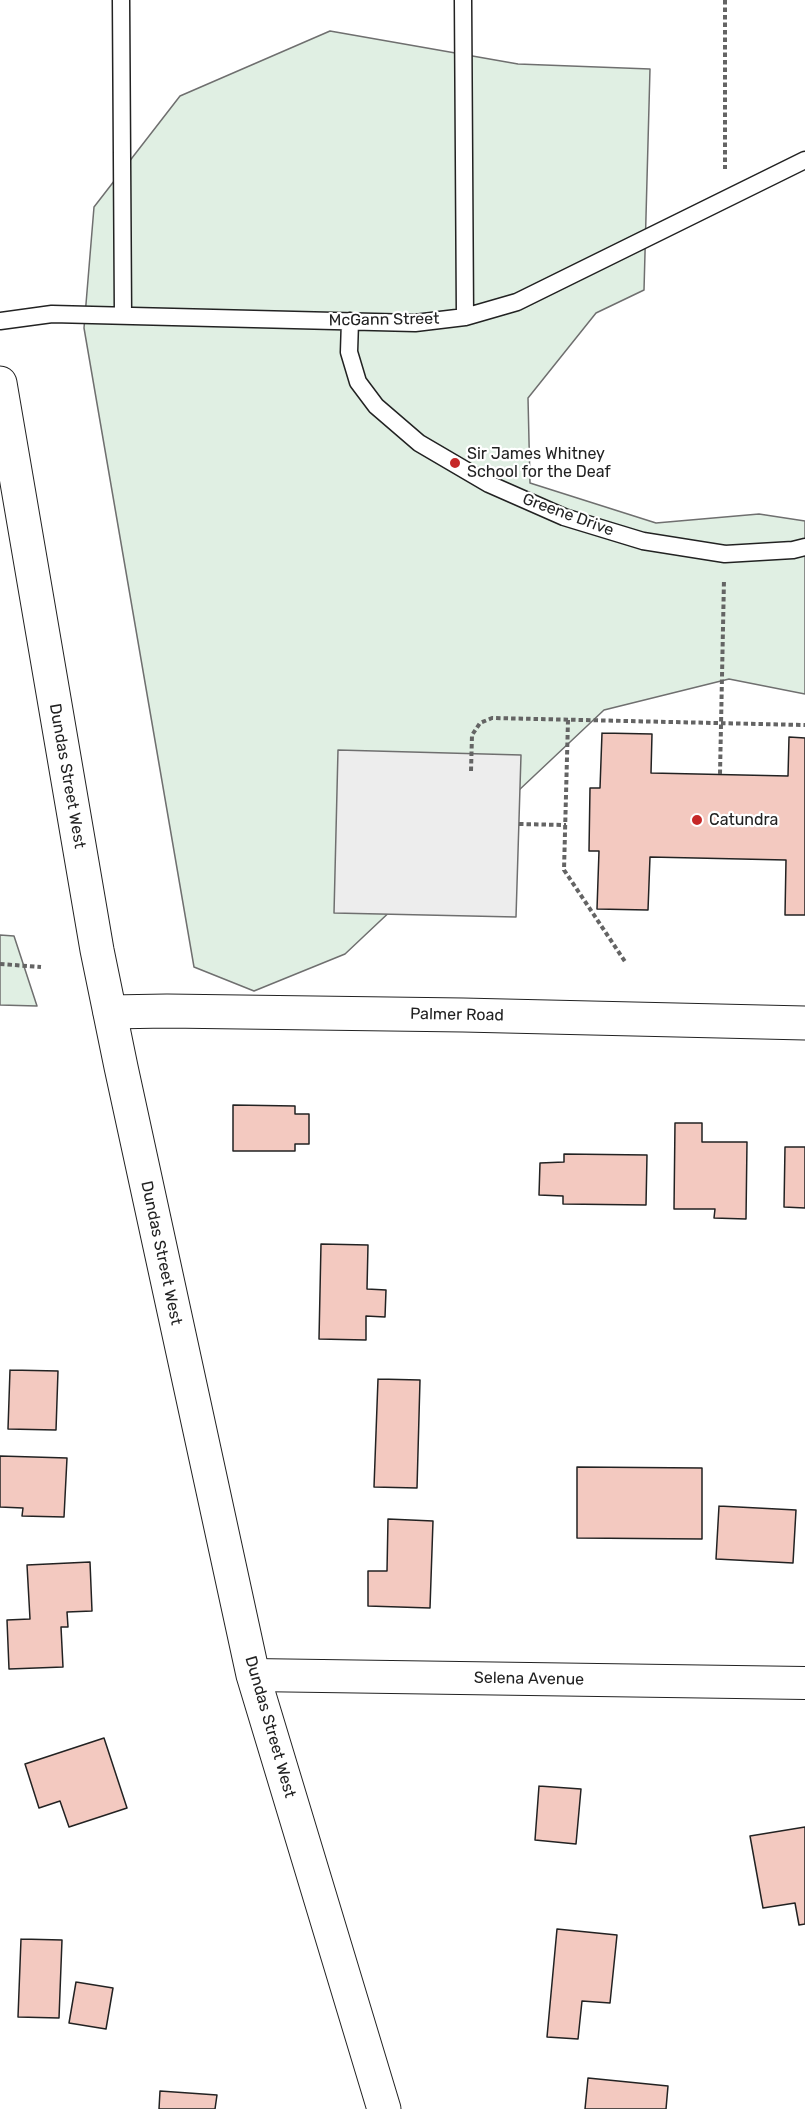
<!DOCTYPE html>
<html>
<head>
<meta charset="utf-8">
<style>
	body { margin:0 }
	canvas { display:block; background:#fff }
</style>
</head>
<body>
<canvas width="805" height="2109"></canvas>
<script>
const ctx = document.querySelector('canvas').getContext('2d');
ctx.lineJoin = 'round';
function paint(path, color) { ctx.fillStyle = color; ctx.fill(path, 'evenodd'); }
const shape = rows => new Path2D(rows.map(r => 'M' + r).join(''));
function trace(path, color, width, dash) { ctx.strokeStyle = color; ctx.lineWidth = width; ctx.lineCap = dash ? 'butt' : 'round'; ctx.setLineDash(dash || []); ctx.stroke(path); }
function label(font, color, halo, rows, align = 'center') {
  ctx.font = font + ' Rubik,sans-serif'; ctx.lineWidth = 4.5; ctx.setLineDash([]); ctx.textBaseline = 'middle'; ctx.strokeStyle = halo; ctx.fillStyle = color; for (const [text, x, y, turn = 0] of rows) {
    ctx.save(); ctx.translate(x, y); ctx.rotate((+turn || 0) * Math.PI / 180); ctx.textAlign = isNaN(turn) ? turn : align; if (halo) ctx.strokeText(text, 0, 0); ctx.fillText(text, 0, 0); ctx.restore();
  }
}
const green = shape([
	[330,31,518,64,650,69,644,290,596,313,528,398,530,483,656,523,759,514,805,521,805,694,729,679,604,710,345,954,254,991,194,967,84,328,94,207,180,96,330,31],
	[0,935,14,936,37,1006,0,1005,0,935]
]);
const parking = shape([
	[338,750,521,755,516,917,334,913,338,750]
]);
const building = shape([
	[602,733,652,734,651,773,788,776,789,737,805,738,805,915,785,915,786,860,650,857,648,910,597,909,599,851,589,851,590,788,600,788,602,733],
	[233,1105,295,1106,295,1114,309,1114,309,1144,295,1144,295,1151,233,1151,233,1105],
	[675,1123,702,1123,702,1142,747,1142,746,1219,714,1218,715,1209,674,1209,675,1123],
	[785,1147,805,1147,805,1208,784,1207,785,1147],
	[564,1154,647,1155,646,1205,563,1204,563,1196,539,1195,540,1163,564,1162,564,1154],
	[321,1244,368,1245,367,1289,386,1290,385,1317,366,1316,366,1340,319,1339,321,1244],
	[10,1370,58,1371,56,1430,8,1429,10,1370],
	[378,1379,420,1380,417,1488,374,1487,378,1379],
	[0,1456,67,1458,64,1517,22,1516,23,1508,0,1507,0,1456],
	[577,1467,702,1468,702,1539,577,1538,577,1467],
	[719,1506,796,1510,793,1563,716,1559,719,1506],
	[388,1519,433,1521,430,1608,368,1606,368,1571,387,1571,388,1519],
	[90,1562,92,1611,67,1612,68,1627,61,1627,63,1667,9,1669,7,1620,30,1619,27,1565,90,1562],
	[104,1738,127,1808,69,1827,60,1801,39,1808,25,1764,104,1738],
	[539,1786,581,1789,576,1844,535,1840,539,1786],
	[805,1827,805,1924,799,1925,795,1903,763,1908,750,1836,805,1827],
	[557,1929,617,1935,610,2003,582,2001,578,2039,547,2037,557,1929],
	[21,1939,62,1940,59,2018,18,2017,21,1939],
	[76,1982,113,1988,106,2029,69,2023,76,1982],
	[588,2078,668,2086,666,2109,585,2109,588,2078],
	[160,2091,217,2095,215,2109,159,2109,160,2091]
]);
const path = shape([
	[725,0,725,169],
	[568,720,564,870,626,963],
	[471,771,472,735,480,723,492,718,805,725],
	[720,774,724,579],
	[519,824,566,825],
	[0,964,41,967]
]);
const lane = shape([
	[121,0,123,315],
	[463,0,465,317],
	[0,321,52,314,415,323,465,317,517,302,805,160],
	[350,321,349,352,358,382,376,406,419,443,489,484,564,517,643,541,725,554,793,550,805,547]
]);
const street = shape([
	[253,1675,805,1683]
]);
const secondary = shape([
	[110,1012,167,1011,463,1015,805,1023]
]);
const primary = shape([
	[0,383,97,950,121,1067,253,1675,384,2109]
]);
const markers = [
	[455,463,6,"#c62828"],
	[697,820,6,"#c62828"]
];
const streetNames = [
	["McGann Street",384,320,-1],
	["Greene Drive",568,515,20],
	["Dundas Street West",67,776,80],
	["Palmer Road",457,1015,1],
	["Dundas Street West",161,1253,78],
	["Selena Avenue",529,1679,1],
	["Dundas Street West",270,1727,74]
];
const poiNames = [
	["Sir James Whitney",467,454],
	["School for the Deaf",467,472],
	["Catundra",709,820]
];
paint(green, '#e0efe3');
trace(green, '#6f6f6f', 1.5);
paint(parking, '#ededed');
trace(parking, '#6f6f6f', 1.5);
paint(building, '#f3c9c0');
trace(building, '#222', 1.5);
trace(lane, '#222', 19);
trace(street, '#222', 34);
trace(secondary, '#222', 35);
trace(primary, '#222', 35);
trace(path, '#646464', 4, [4.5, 3]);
trace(lane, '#fff', 16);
trace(street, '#fff', 32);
trace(secondary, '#fff', 33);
trace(primary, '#fff', 33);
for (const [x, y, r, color] of markers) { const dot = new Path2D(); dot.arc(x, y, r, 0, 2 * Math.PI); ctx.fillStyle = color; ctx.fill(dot); trace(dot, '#fff', 2); }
label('16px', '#222', '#fff', streetNames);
label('16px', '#222', '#fff', poiNames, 'left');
</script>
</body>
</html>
